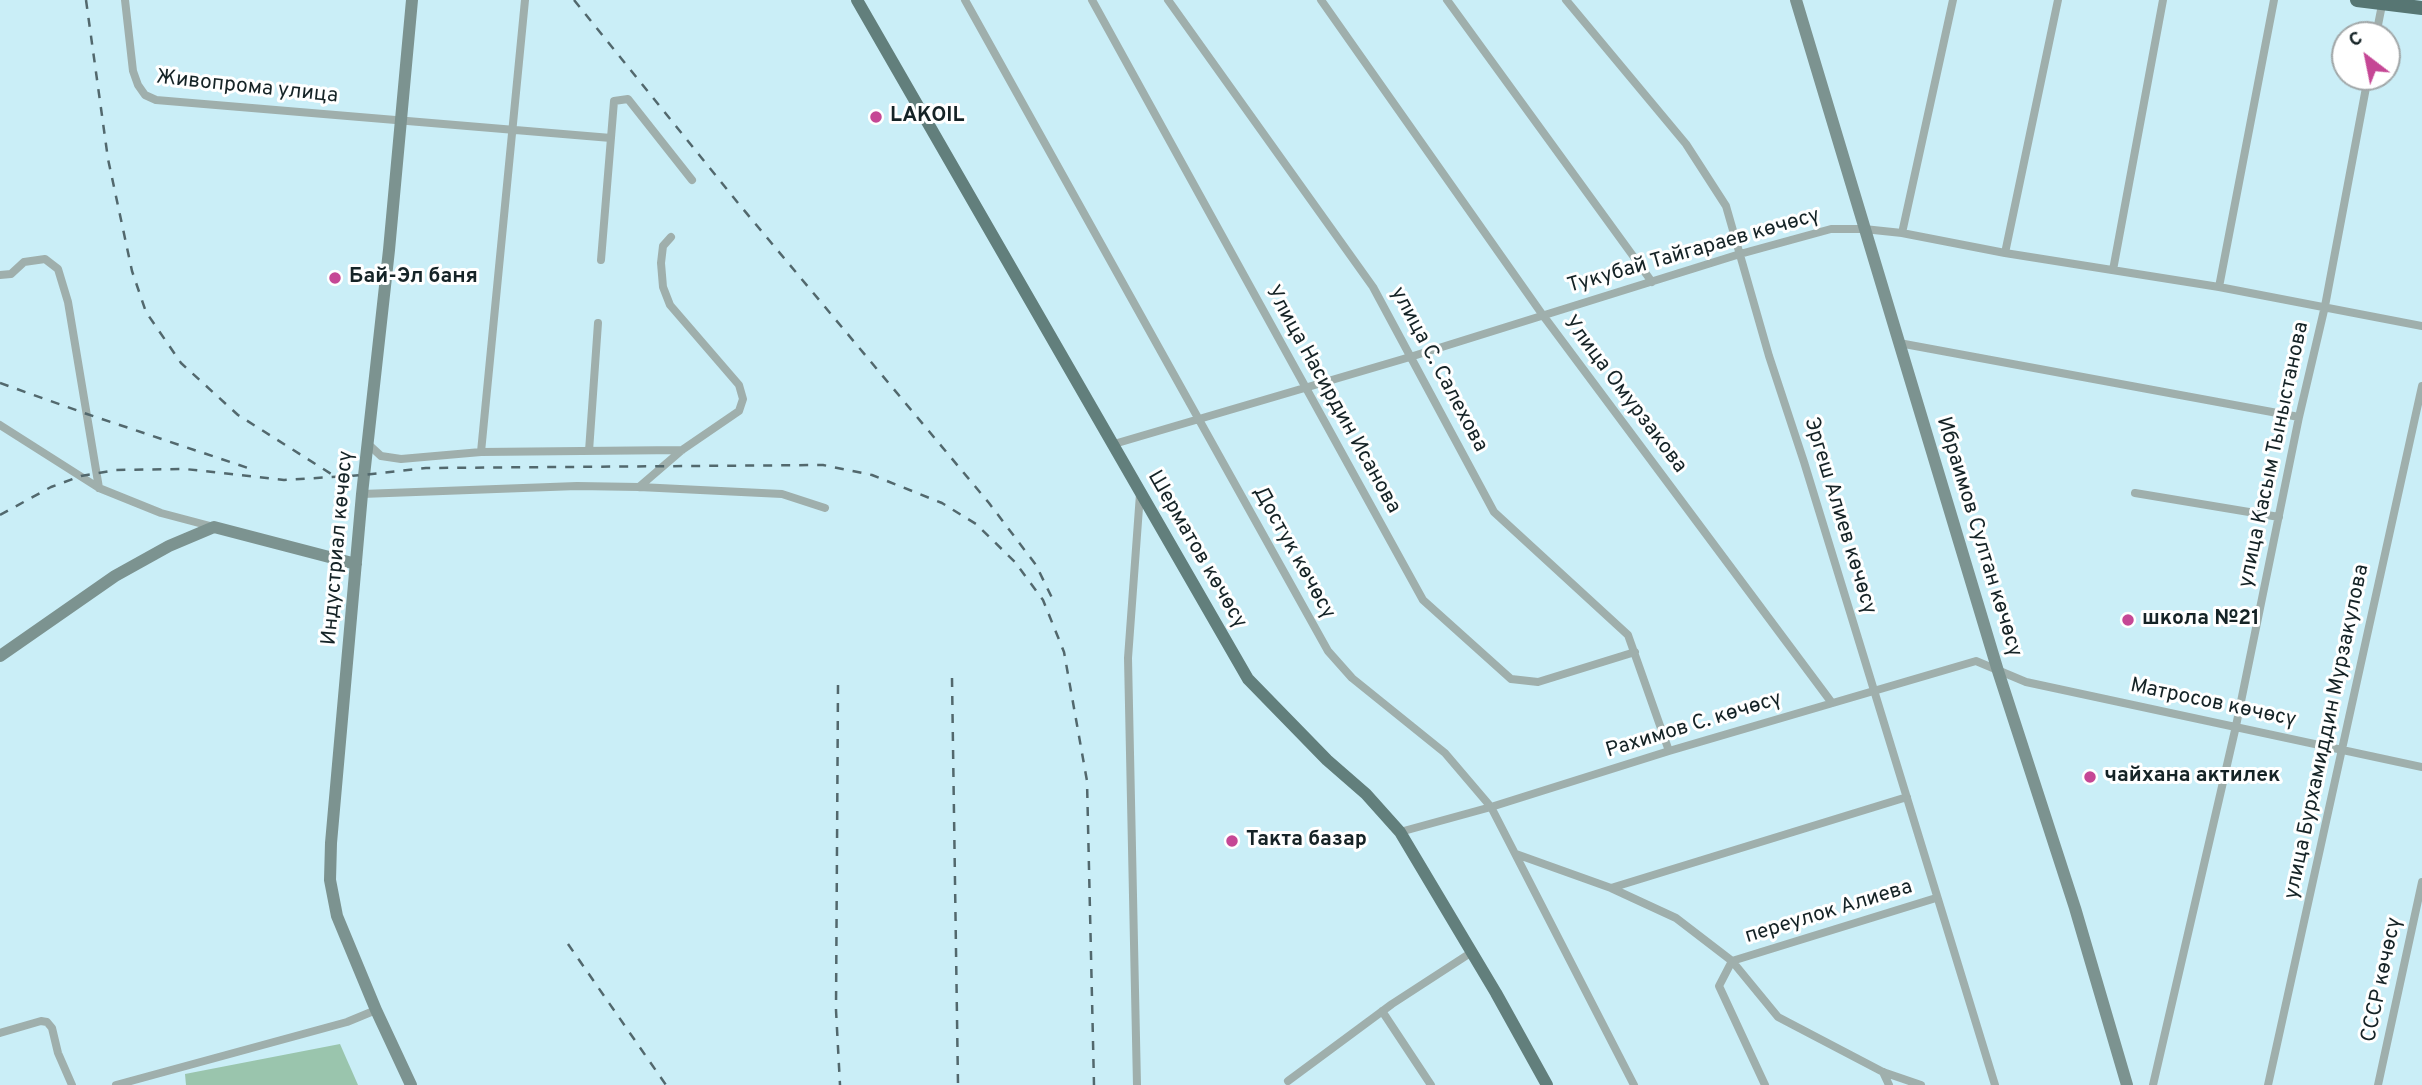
<!DOCTYPE html>
<html>
<head>
<meta charset="utf-8">
<style>
	body { margin:0 }
	#map { position:relative; width:2422px; height:1085px; overflow:hidden; background:#caeef7; font-family:Overpass,sans-serif }
	canvas { display:block }
	.north { position:absolute; left:2331px; top:21px; width:70px; height:70px; box-sizing:border-box; background:#fff; border:2px solid #a1a7a8; border-radius:50%; rotate:328deg; font-size:19px; font-weight:700; line-height:28px; text-align:center; color:#152326 }
	.north::after { content:''; display:block; margin:auto; width:24px; height:32px; background:#c54795; clip-path:polygon(50% 0,100% 100%,50% 72%,0 100%) }
</style>
</head>
<body>
<div id="map">
<canvas width="2422" height="1085"></canvas>
<div class="north">С</div>
</div>
<script>
const ctx = document.querySelector('canvas').getContext('2d');
ctx.lineJoin = 'round';
function paint(path, color) { ctx.fillStyle = color; ctx.fill(path, 'evenodd'); }
const shape = rows => new Path2D(rows.map(r => 'M' + r).join(''));
function trace(path, color, width, dash) { ctx.strokeStyle = color; ctx.lineWidth = width; ctx.lineCap = dash ? 'butt' : 'round'; ctx.setLineDash(dash || []); ctx.stroke(path); }
function label(font, color, halo, rows, align = 'center') {
  ctx.font = font + ' Overpass,sans-serif'; ctx.lineWidth = 6; ctx.setLineDash([]); ctx.textBaseline = 'middle'; ctx.strokeStyle = halo; ctx.fillStyle = color; for (const [text, x, y, turn = 0] of rows) {
    ctx.save(); ctx.translate(x, y); ctx.rotate((+turn || 0) * Math.PI / 180); ctx.textAlign = isNaN(turn) ? turn : align; if (halo) ctx.strokeText(text, 0, 0); ctx.fillText(text, 0, 0); ctx.restore();
  }
}
const green = shape([
	[340,1044,358,1085,186,1085,185,1074]
]);
const minor = shape([
	[125,0,133,71,138,85,145,95,156,100,611,138],
	[965,0,1328,651,1352,678,1445,753,1491,807,1634,1085],
	[1092,0,1423,600,1511,679,1538,682,1635,652],
	[1168,0,1373,287,1494,512,1628,635,1669,751],
	[1321,0,1542,314,1832,703],
	[1447,0,1652,282],
	[1566,0,1686,144,1726,206,1769,356,1804,462,1995,1085],
	[2376,35,2383,0],
	[1902,233,1953,0],
	[2005,253,2058,0],
	[601,260,614,101,628,99,692,180],
	[2113,270,2163,0],
	[0,275,11,274,24,262,45,259,58,269,68,302,99,488],
	[2219,287,2274,0],
	[1899,343,2299,417],
	[0,425,99,488,161,513,214,527],
	[368,444,381,456,401,459,481,452,682,450],
	[1114,444,1410,357,1740,254,1831,229,1864,229,1902,233,2005,253,2219,287,2422,326],
	[589,451,598,323],
	[481,452,525,0],
	[639,487,682,450,739,411,743,399,739,385,670,305,663,287,661,263,663,246,671,237],
	[2135,493,2279,517],
	[362,494,577,486,639,487,782,494,825,508],
	[1400,832,1491,807,1669,751,1976,661,2026,682,2422,767],
	[1516,854,1611,888,1676,918,1732,961,1778,1017,1883,1072,1921,1085],
	[1611,888,1907,797],
	[1382,1011,1431,1085],
	[0,1033,41,1021,47,1022,52,1028,58,1053,72,1085],
	[1883,1072,1889,1085],
	[1288,1081,1392,1004,1472,952],
	[116,1085,347,1022,376,1010],
	[1137,1085,1128,658,1140,494],
	[1765,1085,1719,986,1732,961,1936,898],
	[2153,1085,2236,726,2299,417,2325,306,2368,77],
	[2268,1085,2422,386],
	[2378,1085,2422,882]
]);
const secondary = shape([
	[1796,0,1998,671,2075,908,2127,1085],
	[0,656,115,576,169,546,214,527,356,564],
	[411,1085,376,1010,337,916,330,880,331,843,362,494,389,250,412,0]
]);
const primary = shape([
	[857,0,1248,679,1327,760,1366,794,1400,832,1496,993,1547,1085]
]);
const trunk = shape([
	[2357,0,2422,8]
]);
const rail = shape([
	[86,0,108,159,132,271,146,312,181,363,238,415,336,477],
	[574,0,738,203,989,503,1036,565,1055,604],
	[0,383,87,414,254,470],
	[0,515,51,487,81,476,116,470,185,469,284,480,364,475,426,468,823,465,872,475,942,503,976,524,1015,562,1043,600,1064,652,1087,781,1094,1085],
	[952,678,958,1085],
	[838,685,836,1010,840,1085],
	[568,944,666,1085]
]);
const markers = [
	[876,117,7,"#c54795"],
	[335,278,7,"#c54795"],
	[2128,620,7,"#c54795"],
	[2090,777,7,"#c54795"],
	[1232,841,7,"#c54795"]
];
const streetNames = [
	["Живопрома улица",247,88,6],
	["Тукубай Тайгараев көчөсү",1694,252,-16],
	["улица С. Салехова",1438,370,62],
	["Улица Омурзакова",1624,395,53],
	["Улица Насирдин Исанова",1332,400,61],
	["улица Касым Тыныстанова",2275,455,-78],
	["Эргеш Алиев көчөсү",1839,516,73],
	["Ибраимов Султан көчөсү",1978,537,73],
	["Индустриал көчөсү",339,548,-85],
	["Шерматов көчөсү",1196,550,60],
	["Достук көчөсү",1293,553,61],
	["Матросов көчөсү",2213,704,12],
	["Рахимов С. көчөсү",1694,726,-17],
	["улица Бурхамиддин Мурзакулова",2328,732,-78],
	["переулок Алиева",1829,913,-17],
	["СССР көчөсү",2383,980,-78]
];
const poiNames = [
	["LAKOIL",890,117],
	["Бай-Эл баня",349,278],
	["школа №21",2142,620],
	["чайхана актилек",2104,777],
	["Такта базар",1246,841]
];
paint(green, '#9ac5ad');
trace(minor, '#9fafac', 8);
trace(secondary, '#7c9390', 12);
trace(primary, '#627f7c', 12);
trace(trunk, '#577673', 14);
trace(rail, '#52686d', 2.5, [9, 9]);
for (const [x, y, r, color] of markers) { const dot = new Path2D(); dot.arc(x, y, r, 0, 2 * Math.PI); ctx.fillStyle = color; ctx.fill(dot); trace(dot, '#fff', 2.5); }
label('21px', '#152326', '#fff', streetNames);
label('bold 21px', '#152326', '#fff', poiNames, 'left');
</script>
</body>
</html>
